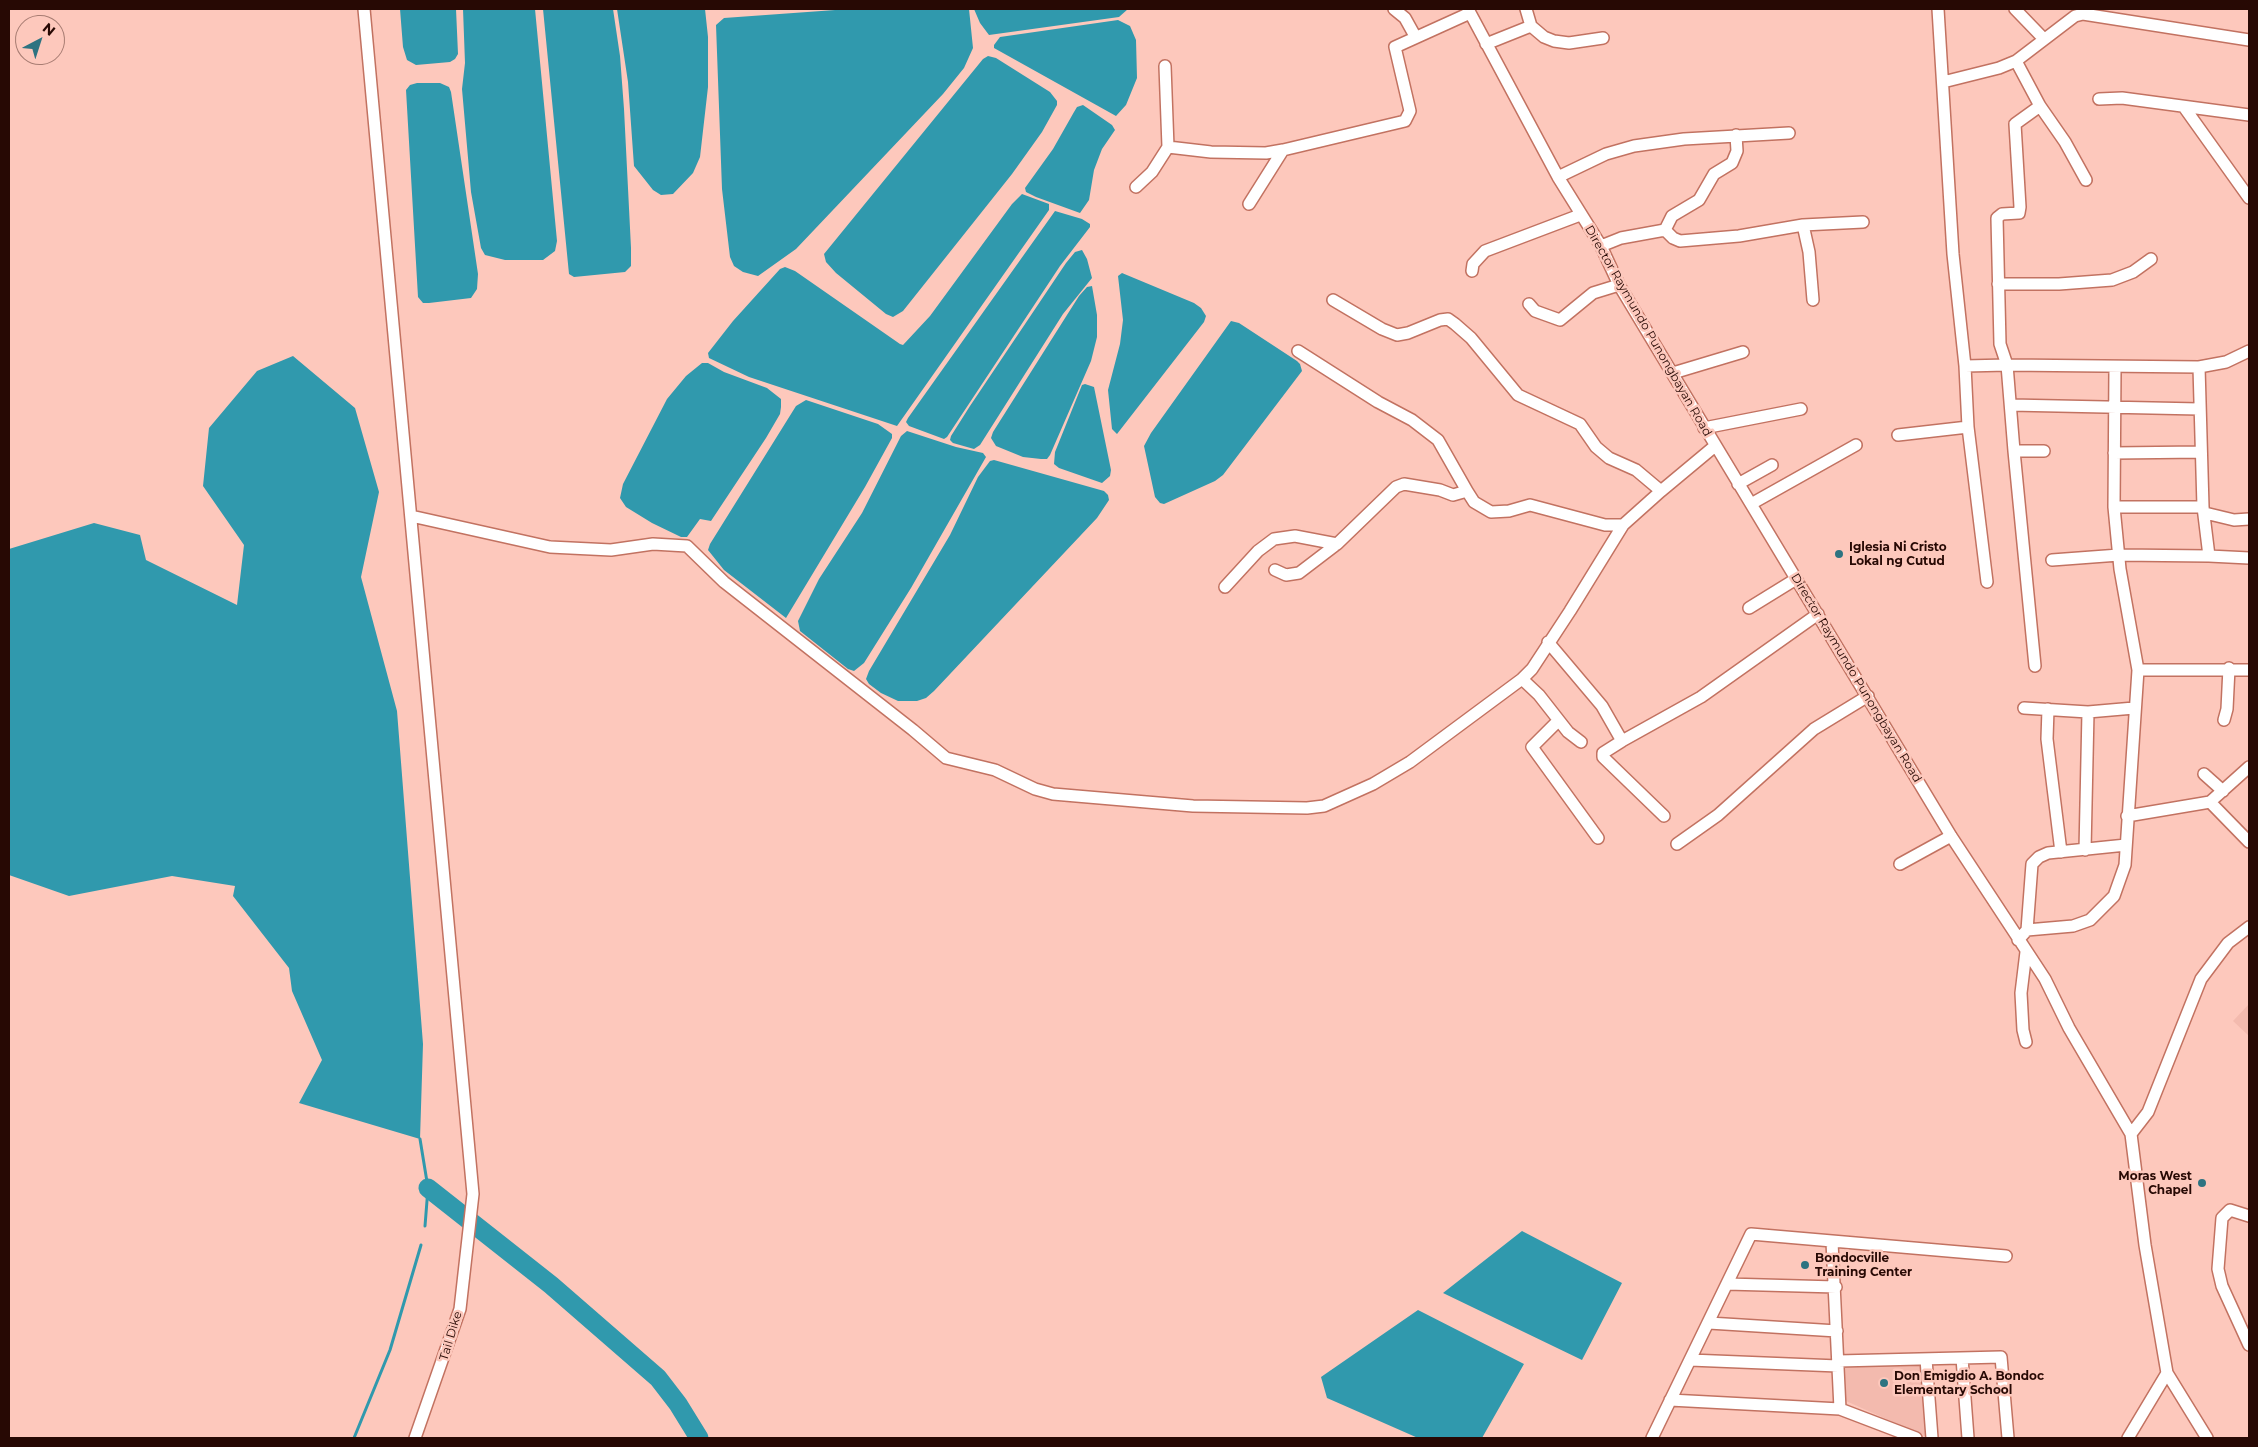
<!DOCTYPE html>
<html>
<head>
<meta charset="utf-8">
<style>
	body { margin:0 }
	#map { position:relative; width:2258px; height:1447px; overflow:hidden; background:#fdc8bc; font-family:Montserrat,sans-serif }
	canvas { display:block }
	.frame { position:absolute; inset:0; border:10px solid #270904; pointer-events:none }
	.north { position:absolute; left:15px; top:15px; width:50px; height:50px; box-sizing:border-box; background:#fdc8bc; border:1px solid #a77c72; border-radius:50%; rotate:40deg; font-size:14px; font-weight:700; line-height:20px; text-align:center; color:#270904 }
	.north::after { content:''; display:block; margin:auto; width:18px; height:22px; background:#2d7381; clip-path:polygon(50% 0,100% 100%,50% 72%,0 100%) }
</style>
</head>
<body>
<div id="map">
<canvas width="2258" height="1447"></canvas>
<div class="frame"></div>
<div class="north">N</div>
</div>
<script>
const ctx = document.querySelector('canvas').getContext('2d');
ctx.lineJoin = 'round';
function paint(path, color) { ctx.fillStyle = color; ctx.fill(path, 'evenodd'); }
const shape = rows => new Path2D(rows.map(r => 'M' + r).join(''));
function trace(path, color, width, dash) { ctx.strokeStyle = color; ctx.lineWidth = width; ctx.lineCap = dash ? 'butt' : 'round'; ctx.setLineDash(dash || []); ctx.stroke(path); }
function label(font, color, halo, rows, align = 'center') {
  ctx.font = font + ' Montserrat,sans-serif'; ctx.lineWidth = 5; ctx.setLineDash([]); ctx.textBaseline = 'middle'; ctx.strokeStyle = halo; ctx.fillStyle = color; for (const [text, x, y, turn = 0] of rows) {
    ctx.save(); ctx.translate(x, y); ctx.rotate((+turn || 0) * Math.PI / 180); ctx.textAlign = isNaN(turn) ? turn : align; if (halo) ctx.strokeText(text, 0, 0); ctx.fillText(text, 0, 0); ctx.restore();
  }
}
const built = shape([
	[2249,1004,2249,1036,2233,1021],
	[1921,1361,1929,1438,1846,1401,1845,1365]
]);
const water = shape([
	[400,9,456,9,458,54,455,59,450,62,416,65,407,60,403,47],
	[463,9,535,9,557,241,555,251,543,260,505,260,485,255,481,248,471,192,462,89,465,63],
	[543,9,613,9,620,56,624,109,631,248,631,266,625,272,574,277,569,274],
	[617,9,705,9,708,37,708,87,700,157,693,173,673,194,661,195,653,190,634,166,628,82],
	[849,9,969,9,973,48,964,68,943,94,796,249,758,276,743,272,734,266,730,257,722,189,716,25,724,18],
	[974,9,1128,9,1119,17,989,35,980,23],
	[1118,20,1130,26,1136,40,1137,78,1126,105,1116,116,994,48,994,45,1000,37],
	[988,56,996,58,1050,92,1057,101,1057,105,1042,132,1012,174,903,311,893,317,886,314,836,273,826,262,824,254,983,59],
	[417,83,440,83,449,87,451,92,478,274,477,289,471,298,429,303,423,303,418,297,406,90,410,85],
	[1083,105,1112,125,1115,130,1102,149,1094,170,1089,200,1080,213,1036,197,1026,192,1025,188,1053,149,1074,112,1077,107],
	[1022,194,1049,204,1049,210,897,426,749,377,709,358,708,353,733,321,780,269,785,267,795,271,900,344,903,345,930,316,1012,204],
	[1055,211,1082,219,1090,224,1090,227,1060,266,947,437,944,439,909,426,906,422,908,418],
	[1082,250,1087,259,1092,278,1063,314,980,445,974,449,953,443,950,440,951,436,970,406,1066,263,1075,252],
	[1122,273,1194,303,1201,308,1206,316,1204,322,1117,434,1112,429,1108,390,1120,344,1123,320,1118,276],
	[1092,286,1097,315,1097,337,1091,361,1050,455,1047,459,1041,459,1023,457,996,446,991,438,993,432,1079,296,1087,287],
	[1231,321,1239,323,1297,361,1300,364,1302,371,1223,475,1215,481,1164,504,1160,503,1155,497,1144,446,1151,433],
	[293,356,355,408,379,492,361,577,397,711,423,1044,420,1139,299,1103,322,1060,292,991,289,968,233,896,235,886,172,876,69,896,9,875,9,549,94,523,140,535,146,560,237,605,244,545,203,486,209,428,257,371],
	[702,363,708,363,724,372,767,388,781,399,781,407,780,414,766,438,711,521,700,519,687,537,681,537,652,523,626,507,620,498,623,484,667,399,686,376],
	[1085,384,1094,387,1111,470,1110,476,1102,483,1059,468,1054,464,1055,452,1082,385],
	[806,400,878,424,892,434,892,438,865,487,786,618,724,570,708,550,710,544,796,406],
	[907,431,956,447,983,453,986,457,911,588,864,663,854,671,848,669,800,631,798,621,819,579,862,513,901,436],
	[994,460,1104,491,1108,495,1109,500,1097,518,934,691,926,698,917,701,898,701,881,693,869,684,866,679,869,671,950,535,978,477,990,461],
	[1522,1231,1622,1283,1582,1360,1443,1293],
	[1418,1310,1524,1364,1482,1438,1418,1438,1327,1398,1321,1377]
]);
const stream = shape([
	[420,1139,428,1188,425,1226],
	[354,1438,390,1350,421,1245]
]);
const river = shape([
	[428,1188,551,1285,658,1378,678,1404,699,1438]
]);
const minor = shape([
	[364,9,473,1194,460,1309,415,1438],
	[1394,9,1405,18,1415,36],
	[1468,9,1558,177,1601,246,1619,285,1951,836,2045,979,2069,1028,2131,1134,2145,1245,2167,1373,2207,1438],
	[1938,9,1953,254,1965,366,1968,427,1987,582],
	[2015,9,2043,38],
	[1531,26,1544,37,1554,41,1569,43,1603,38],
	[1486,44,1531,26,1526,9],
	[2016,61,2040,106,2065,142,2086,180],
	[1165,66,1168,147,1211,152,1266,153,1283,150,1405,121,1410,111,1395,47,1470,13],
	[1943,82,1999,68,2016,61,2075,16,2083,14,2249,40],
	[2099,99,2122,98,2249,115],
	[2184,107,2249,198],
	[1558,177,1606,154,1634,146,1684,139,1789,133],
	[1136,187,1152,172,1168,147],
	[1249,204,1283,150],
	[1803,225,1863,222],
	[1665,230,1673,238,1680,241,1739,236,1803,225,1809,252,1813,300],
	[1601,246,1621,238,1665,230,1672,216,1699,200,1714,174,1732,163,1737,151,1736,135],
	[1472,271,1473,264,1485,251,1580,215],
	[1998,284,2059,284,2112,280,2133,272,2151,259],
	[1333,300,1382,329,1397,335,1408,333,1440,320,1448,319,1455,324,1471,338,1518,395,1580,424,1596,447,1609,458,1636,470,1661,491,1715,446],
	[1529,304,1535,311,1560,320,1593,293,1619,285],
	[1965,366,2007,365,2000,344,1997,218,2002,214,2019,213,2020,207,2015,124,2040,106],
	[1673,373,1743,352],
	[2011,405,2199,409],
	[1704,428,1801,409],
	[1898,435,1968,427],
	[2014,451,2035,666],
	[2044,451,2014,451,2007,365,2199,367,2226,362,2249,351],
	[2114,453,2201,452],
	[1738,484,1772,465],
	[1467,491,1474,502,1491,512,1509,511,1530,505,1605,525,1623,525],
	[1751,504,1856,445],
	[2114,507,2203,507],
	[2205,513,2234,520,2249,519],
	[411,516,550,547,611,550,653,544,687,546,724,582,913,730,946,758,995,770,1035,789,1053,794,1193,806,1307,808,1324,806,1373,784,1410,762,1522,679,1532,669,1570,611,1623,525,1661,491],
	[2209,556,2249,558],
	[2052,560,2119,555,2209,556,2203,507,2199,367],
	[1275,570,1286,575,1299,573,1337,544],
	[1225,587,1258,551,1274,539,1295,536,1337,544,1396,487,1404,484,1440,490,1453,495,1467,491,1438,440,1412,420,1378,402,1298,351],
	[1749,608,1796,579],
	[1548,642,1602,706,1622,741,1701,697,1818,614],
	[2138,670,2249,670],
	[1522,679,1539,695,1568,732,1581,742],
	[2024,708,2088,712,2134,708],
	[2048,709,2047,739,2061,852],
	[2224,720,2227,709,2229,668],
	[1558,721,1532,747,1598,838],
	[1622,741,1603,753,1603,757,1664,816],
	[2204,774,2223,791],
	[2210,802,2249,842],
	[2127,816,2210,802,2249,767],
	[1677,844,1718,815,1814,729,1868,696],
	[2085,850,2088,712],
	[1900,864,1951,836],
	[2027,930,2032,864,2039,857,2048,853,2126,845],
	[2018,940,2027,930,2073,926,2090,920,2114,896,2125,865,2138,670,2120,569,2114,507,2115,367],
	[2026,952,2021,993,2023,1030,2026,1042],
	[2131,1134,2148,1112,2201,979,2228,943,2249,927],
	[2249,1216,2230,1210,2222,1218,2218,1269,2222,1286,2249,1345],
	[1832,1242,1840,1409],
	[1727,1284,1836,1287],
	[1709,1323,1837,1331],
	[1962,1358,1968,1438],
	[1926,1359,1932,1438],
	[1690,1360,1838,1366],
	[1838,1361,2001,1357,2008,1438],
	[1670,1400,1840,1409,1916,1438],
	[1652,1438,1751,1234,2006,1256],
	[2128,1438,2167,1373]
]);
const markers = [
	[1839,554,5,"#2d7381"],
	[2202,1183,5,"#2d7381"],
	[1805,1265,5,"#2d7381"],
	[1884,1383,5,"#2d7381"]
];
const streetNames = [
	["Director Raymundo Punongbayan Road",1648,331,60],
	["Director Raymundo Punongbayan Road",1856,678,59],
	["Tail Dike",451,1336,-73]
];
const poiNames = [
	["Iglesia Ni Cristo",1849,547],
	["Lokal ng Cutud",1849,561],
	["Moras West",2192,1176,"right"],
	["Chapel",2192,1190,"right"],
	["Bondocville",1815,1258],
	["Training Center",1815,1272],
	["Don Emigdio A. Bondoc",1894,1376],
	["Elementary School",1894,1390]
];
paint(built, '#f3baae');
paint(water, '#3099ad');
trace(stream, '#3099ad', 3);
trace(river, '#3099ad', 19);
trace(minor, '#c27261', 14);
trace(minor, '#fff', 11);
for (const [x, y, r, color] of markers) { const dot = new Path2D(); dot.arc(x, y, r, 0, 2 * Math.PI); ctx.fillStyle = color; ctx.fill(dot); trace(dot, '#fdc8bc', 2); }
label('12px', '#270904', '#fdc8bc', streetNames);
label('bold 12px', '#270904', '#fdc8bc', poiNames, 'left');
</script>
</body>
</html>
